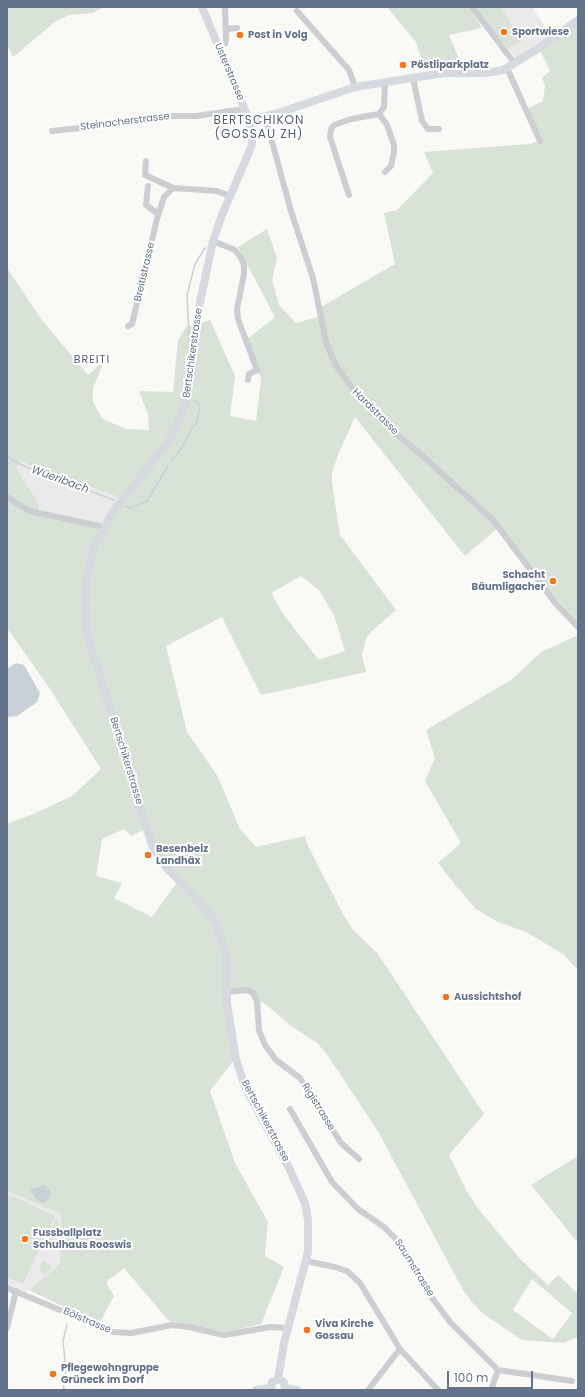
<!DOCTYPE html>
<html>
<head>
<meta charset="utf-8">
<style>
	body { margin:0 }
	#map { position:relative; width:585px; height:1397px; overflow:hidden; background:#f9f9f6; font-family:Poppins,sans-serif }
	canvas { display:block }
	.frame { position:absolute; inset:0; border:8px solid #65738a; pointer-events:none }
	.scale { position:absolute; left:447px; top:1371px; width:86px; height:18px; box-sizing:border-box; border:2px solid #65738a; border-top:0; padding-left:5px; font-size:12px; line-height:14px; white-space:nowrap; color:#65738a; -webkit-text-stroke:3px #fff; paint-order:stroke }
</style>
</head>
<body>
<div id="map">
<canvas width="585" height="1397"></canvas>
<div class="frame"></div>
<div class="scale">100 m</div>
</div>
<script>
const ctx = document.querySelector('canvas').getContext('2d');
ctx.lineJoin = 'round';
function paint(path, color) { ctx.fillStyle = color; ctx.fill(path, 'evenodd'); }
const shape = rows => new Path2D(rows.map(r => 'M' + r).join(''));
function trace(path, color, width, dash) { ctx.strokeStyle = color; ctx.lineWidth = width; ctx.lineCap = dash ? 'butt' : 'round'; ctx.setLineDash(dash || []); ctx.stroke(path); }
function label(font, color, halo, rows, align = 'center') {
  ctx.font = font + ' Poppins,sans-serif'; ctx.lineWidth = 4; ctx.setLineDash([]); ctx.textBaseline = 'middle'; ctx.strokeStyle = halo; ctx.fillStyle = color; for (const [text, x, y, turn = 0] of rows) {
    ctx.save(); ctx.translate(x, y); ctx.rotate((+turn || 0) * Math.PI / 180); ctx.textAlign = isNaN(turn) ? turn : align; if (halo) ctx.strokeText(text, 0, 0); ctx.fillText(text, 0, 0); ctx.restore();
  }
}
const built = shape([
	[475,7,532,7,552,37,516,58],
	[21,461,36,468,123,498,104,527,39,513,16,468],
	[7,1191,61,1214,60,1264,24,1294,7,1288]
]);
const green = shape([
	[7,7,104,7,93,13,69,15,55,22,13,57,7,45],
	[387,7,469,7,482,28,449,35,462,66,425,69,416,42],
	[475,7,501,7,522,41,508,49,485,23],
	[578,20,578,627,499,527,465,556,355,417,337,457,332,473,332,483,340,535,396,610,373,630,366,638,362,656,366,672,261,695,222,617,166,646,187,732,217,775,240,829,256,847,305,836,307,844,344,916,353,930,378,954,484,1114,449,1155,467,1192,480,1211,520,1259,548,1285,558,1275,578,1294,578,1337,563,1343,522,1340,481,1312,472,1302,463,1290,379,1133,326,1053,317,1043,290,1025,264,1003,257,1001,247,990,227,992,237,1056,210,1091,235,1163,268,1222,265,1256,284,1267,261,1324,226,1332,169,1321,124,1268,106,1282,114,1296,99,1324,29,1290,60,1264,61,1214,7,1191,7,824,36,813,72,796,101,769,48,686,7,628,7,268,41,319,88,375,105,359,93,388,93,402,103,419,126,429,149,430,148,414,139,391,173,392,178,340,186,327,210,320,235,376,230,416,256,421,261,379,246,340,275,317,238,247,267,229,277,258,272,280,279,305,296,323,321,316,321,307,395,264,384,213,397,210,433,173,424,152,529,144,540,141,527,109,543,101,545,85,542,78,550,71,539,48],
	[21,461,36,468,122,498,104,527,40,513,37,501,16,468],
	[301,576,319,590,334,615,345,651,319,660,283,614,271,593],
	[147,828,178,881,152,917,114,898,122,883,96,876,102,839,124,829,131,836],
	[532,1279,572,1313,553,1339,513,1310],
	[578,635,578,970,563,954,526,932,498,922,476,909,456,886,438,863,461,843,425,781,435,758,426,730,511,680,541,652],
	[578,1156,578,1243,531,1185],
	[7,1195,12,1198,13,1196,55,1216,23,1284,7,1277],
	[56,1219,58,1219,58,1226,52,1240,47,1238],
	[43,1259,52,1268,44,1274,39,1268]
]);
const water = shape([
	[16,663,24,665,40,693,37,702,17,716,7,717,7,669],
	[45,1185,51,1193,49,1200,43,1203,37,1200,30,1189]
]);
const stream = shape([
	[190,355,187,295,195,264,205,248],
	[7,457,26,467,114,500],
	[172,461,184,444,192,428,196,424,200,408,199,404,194,400],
	[125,506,131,508,147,501,168,466],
	[64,1390,63,1379,66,1369,63,1341,67,1324]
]);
const street = shape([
	[472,7,515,64],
	[297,11,349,70,355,87],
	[227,29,237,28],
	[219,47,225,44,226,40,225,7],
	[507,68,540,141],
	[413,78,422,121,428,129,439,129],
	[265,116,291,211,313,278,326,342,335,364,363,403,388,428,416,450,493,520,556,604,578,627],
	[52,131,144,121,166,116,196,116,245,109],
	[146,161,145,175,173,188],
	[385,172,391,166,394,152,394,145,387,125,379,114,384,107,385,83],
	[148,186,146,205,158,214],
	[349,195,330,137,331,129,334,125,351,119,379,114],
	[213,241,235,250,241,258,244,265,244,274,237,309,238,319,257,370,249,374,248,380],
	[128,326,132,324,157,219,164,197,173,188,217,191,230,196],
	[7,497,29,511,104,527],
	[227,992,247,990,253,993,257,1001,259,1030,265,1045,276,1060,300,1078,341,1143,359,1159],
	[290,1109,332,1182,358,1209,384,1227,394,1237,403,1247,427,1291,450,1322,498,1370,572,1381],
	[306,1261,335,1267,347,1271,360,1283,400,1349,438,1390],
	[7,1288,113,1332,131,1333,172,1325,189,1327,224,1335,270,1327,287,1328],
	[7,1328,16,1291],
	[368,1390,400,1349],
	[491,1390,498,1370]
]);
const secondary = shape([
	[202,7,249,120,252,135,252,145,222,215,213,241,199,307,191,381,186,402,171,438,112,513,93,549,88,572,85,598,86,624,92,650,152,845,166,867,206,909,216,924,222,941,226,961,227,1004,236,1059,245,1087,289,1168,305,1203,308,1220,308,1252,284,1343,278,1379],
	[249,120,275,114,355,87,444,73,485,73,503,70,539,48,578,20],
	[286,1388,297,1390],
	[256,1390,270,1388],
	[271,1390,272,1382,278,1379,284,1382,285,1390]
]);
const markers = [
	[504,32,4,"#f4751c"],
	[240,35,4,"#f4751c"],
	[403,65,4,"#f4751c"],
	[553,581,4,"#f4751c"],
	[148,855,4,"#f4751c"],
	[446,997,4,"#f4751c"],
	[25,1239,4,"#f4751c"],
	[307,1330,4,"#f4751c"],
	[53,1374,4,"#f4751c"]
];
const poiNames = [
	["Sportwiese",512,32],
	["Post in Volg",248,35],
	["Pöstliparkplatz",411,65],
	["Schacht",545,575,"right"],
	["Bäumligacher",545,587,"right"],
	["Besenbeiz",156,849],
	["Landhäx",156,861],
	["Aussichtshof",454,997],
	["Fussballplatz",33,1233],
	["Schulhaus Rooswis",33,1245],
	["Viva Kirche",315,1324],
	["Gossau",315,1336],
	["Pflegewohngruppe",61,1368],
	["Grüneck im Dorf",61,1380]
];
const streetNames = [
	["Usterstrasse",229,72,67],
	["Steinacherstrasse",125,122,-7],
	["Breitistrasse",145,272,-77],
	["Bertschikerstrasse",193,353,-82],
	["Hardstrasse",375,412,45],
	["Bertschikerstrasse",126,761,73],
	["Rigistrasse",318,1107,58],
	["Bertschikerstrasse",265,1121,62],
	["Saumstrasse",414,1268,58],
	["Bölstrasse",87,1321,23]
];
const neighbourhoodNames = [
	["BREITI",92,360]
];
const waterNames = [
	["Wüeribach",60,480,20]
];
const quarterNames = [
	["BERTSCHIKON",259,121],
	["(GOSSAU ZH)",259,135]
];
paint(built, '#eaeaea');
paint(green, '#d9e2d7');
paint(water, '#c9d0d7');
trace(stream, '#c9d0d7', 1.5);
trace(street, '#ccced2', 6);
trace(secondary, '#d6dae0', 8);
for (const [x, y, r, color] of markers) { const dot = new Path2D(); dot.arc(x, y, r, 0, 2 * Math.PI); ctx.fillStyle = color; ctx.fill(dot); trace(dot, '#fff', 1.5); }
label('bold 10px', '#65738a', '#fff', poiNames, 'left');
label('10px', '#65738a', '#fff', streetNames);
ctx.letterSpacing = '1px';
label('11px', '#545e6f', '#fff', neighbourhoodNames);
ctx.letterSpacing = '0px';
label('italic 11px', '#617585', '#fff', waterNames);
ctx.letterSpacing = '1px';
label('12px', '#545e6f', '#fff', quarterNames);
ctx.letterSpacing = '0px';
</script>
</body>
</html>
